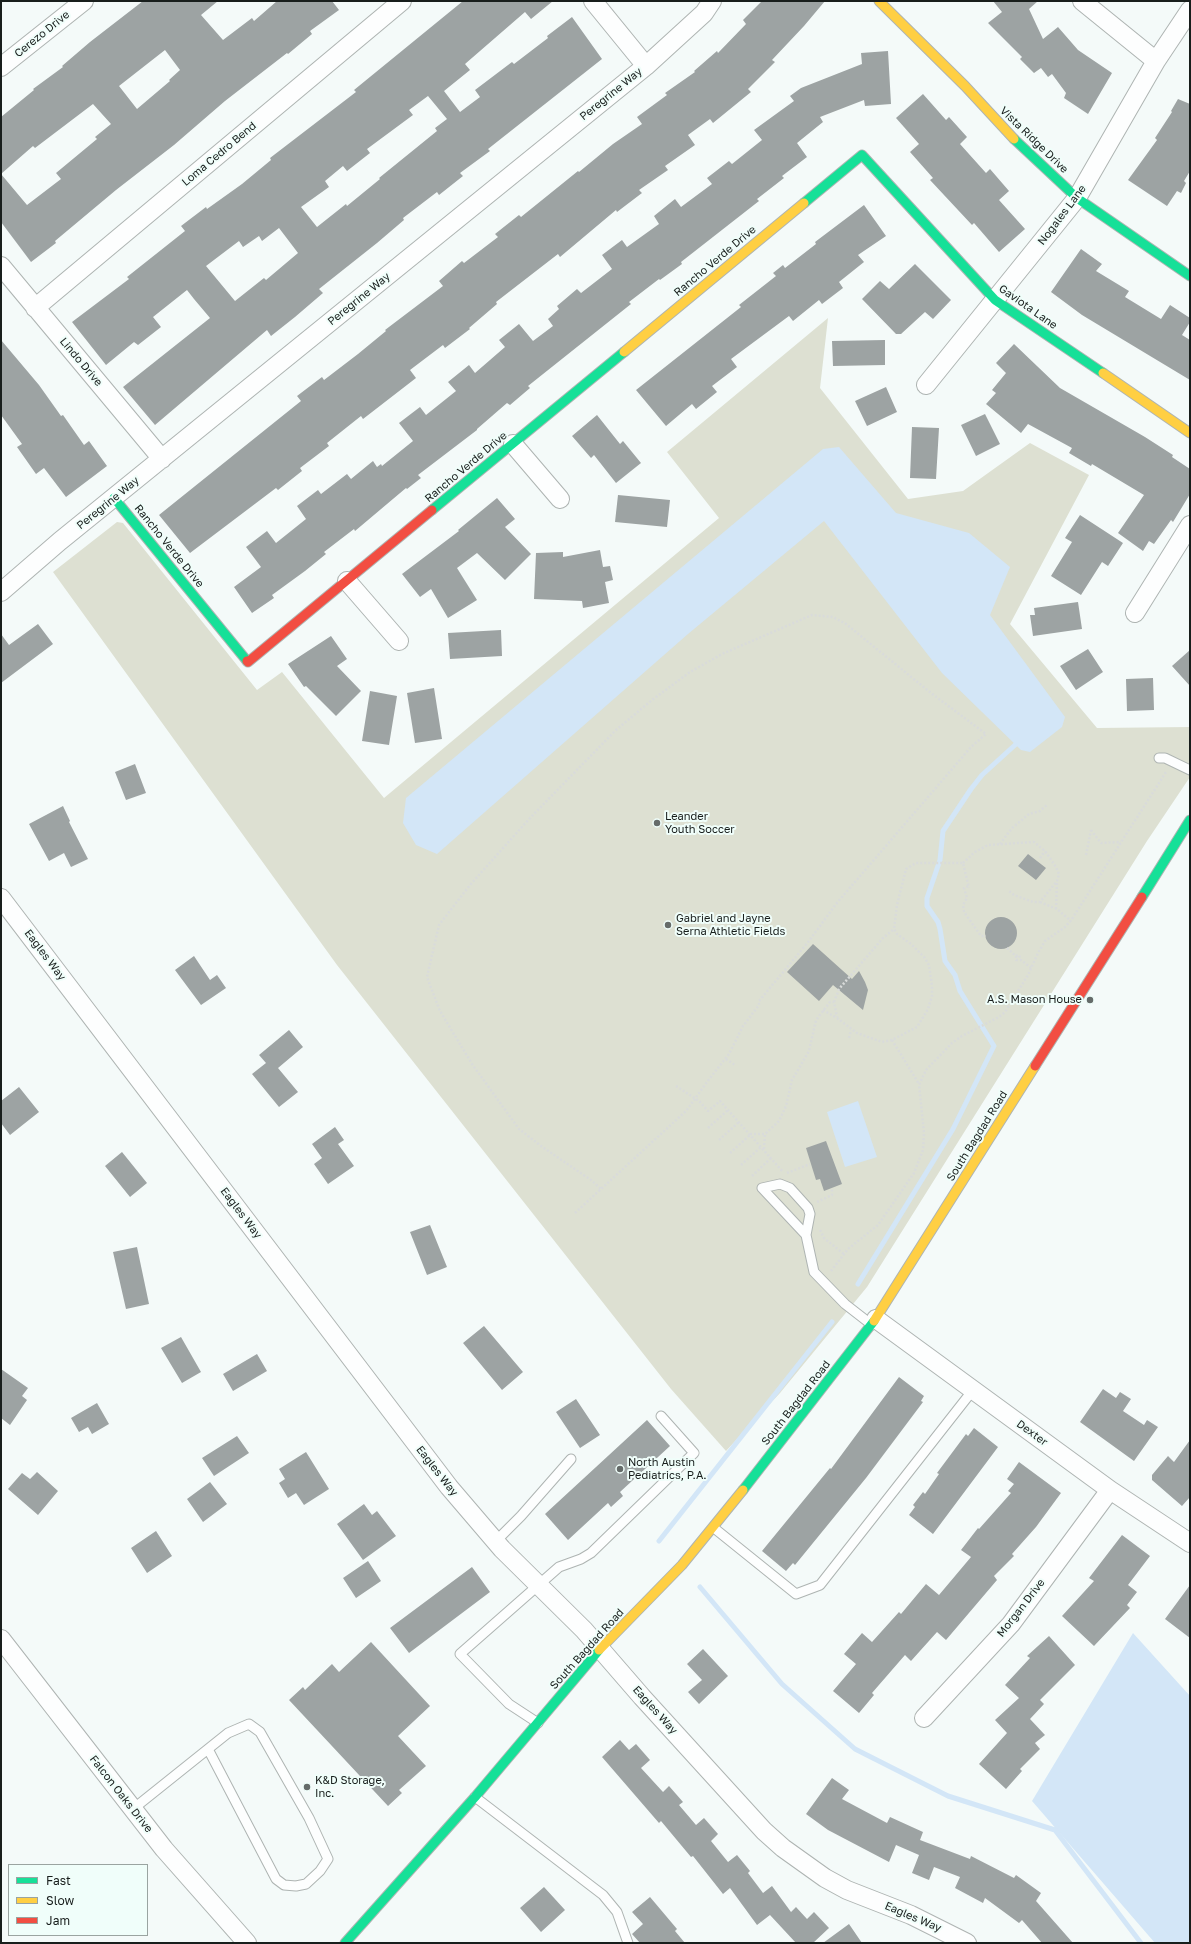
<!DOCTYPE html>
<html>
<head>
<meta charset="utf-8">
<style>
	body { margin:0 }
	#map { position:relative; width:1191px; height:1944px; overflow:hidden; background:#f4faf9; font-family:"Golos Text",sans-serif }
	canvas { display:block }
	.frame { position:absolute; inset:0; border:2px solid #181e1c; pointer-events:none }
	.legend { position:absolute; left:8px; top:1864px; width:140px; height:72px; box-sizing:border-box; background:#f0fefa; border:1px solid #9aa4a1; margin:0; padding:5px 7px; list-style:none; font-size:12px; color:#181e1c }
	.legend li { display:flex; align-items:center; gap:8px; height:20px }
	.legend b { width:20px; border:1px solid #9aa4a1 }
</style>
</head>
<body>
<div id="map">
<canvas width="1191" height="1944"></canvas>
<div class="frame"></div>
<ul class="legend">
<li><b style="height:5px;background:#16e098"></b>Fast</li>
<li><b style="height:5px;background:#ffcf43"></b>Slow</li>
<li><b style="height:5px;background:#f24e42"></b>Jam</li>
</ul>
</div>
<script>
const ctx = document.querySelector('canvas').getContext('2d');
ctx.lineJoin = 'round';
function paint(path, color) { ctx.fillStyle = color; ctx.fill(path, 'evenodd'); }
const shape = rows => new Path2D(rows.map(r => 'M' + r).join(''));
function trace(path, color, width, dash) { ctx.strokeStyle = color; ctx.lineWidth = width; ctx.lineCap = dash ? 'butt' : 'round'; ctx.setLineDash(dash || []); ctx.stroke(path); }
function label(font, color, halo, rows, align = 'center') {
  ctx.font = font + ' "Golos Text",sans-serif'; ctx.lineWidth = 4; ctx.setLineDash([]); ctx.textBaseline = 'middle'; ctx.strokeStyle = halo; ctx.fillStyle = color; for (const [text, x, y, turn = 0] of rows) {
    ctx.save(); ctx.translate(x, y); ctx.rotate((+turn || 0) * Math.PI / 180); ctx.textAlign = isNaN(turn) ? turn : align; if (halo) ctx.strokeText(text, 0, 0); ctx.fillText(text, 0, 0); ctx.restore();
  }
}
const green = shape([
	[828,318,820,388,908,499,963,491,1030,443,1089,475,1010,624,1097,728,1190,727,1190,777,1147,841,867,1287,780,1393,726,1451,671,1389,337,965,53,572,117,522,123,523,257,690,282,672,384,798,719,518,667,452]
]);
const water = shape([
	[839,447,896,513,969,533,1010,567,990,615,1065,717,1062,727,1030,752,1021,750,942,673,824,521,688,634,437,854,416,845,403,823,406,798,823,449],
	[858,1101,877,1157,845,1167,827,1112],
	[1133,1633,1190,1696,1190,1943,1155,1943,1032,1801]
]);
const stream = shape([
	[858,1284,953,1129,994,1046,960,991,955,975,945,961,940,929,938,922,927,906,927,898,940,860,943,831,971,789,982,775,1015,745],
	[659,1541,832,1322],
	[700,1587,782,1684,855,1749,948,1796,1055,1830,1141,1943]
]);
const building = shape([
	[143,1,218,1,201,15,223,40,252,18,254,21,277,1,332,1,339,10,310,31,312,34,288,54,287,53,225,101,174,145,116,190,55,241,56,243,31,262,1,222,1,117,34,90,33,89,63,67,62,66,90,42],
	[165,50,180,70,169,80,170,81,137,109,119,86],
	[93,104,111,124,95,137,97,139,56,173,61,179,27,205,1,174,33,146,35,148],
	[463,1,553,1,531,19,525,12,465,64,470,70,444,91,460,112,480,97,475,90,512,62,514,64,548,38,547,36,572,17,602,59,488,149,490,151,460,173,463,176,439,195,437,192,403,218,404,220,377,243,319,289,323,293,295,317,271,336,267,330,155,425,123,387,210,318,194,299,187,290,153,317,161,327,138,345,134,342,106,365,72,322,129,279,127,277,185,231,181,226,206,207,207,209,242,184,271,160,270,158,356,92,354,90],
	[428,96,447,119,435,128,437,131,379,178,380,179,347,206,346,204,317,227,301,207,329,187,325,181,343,166,347,171,370,153,367,149,413,115,409,110],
	[279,228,298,253,266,280,264,278,235,301,206,266,239,241,243,247,259,236,262,241],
	[762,1,825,1,804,26,772,60,775,62,748,89,751,92,713,123,710,119,688,135,695,145,665,166,668,170,639,190,642,193,617,212,616,210,560,257,558,254,496,302,497,304,469,328,470,329,445,348,443,345,410,370,416,378,363,419,361,416,327,443,329,446,300,468,302,471,278,490,276,488,190,553,159,515,301,401,297,396,322,377,324,380,358,354,386,331,385,330,443,286,439,281,462,261,464,263,498,237,495,234,519,215,521,217,578,171,579,172,613,144,642,124,637,117,667,95,665,93,695,72,694,71,717,51,718,53,746,24,743,20],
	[993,1,1038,1,1029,9,1043,39,1058,27,1078,50,1112,73,1088,114,1064,98,1066,93,1052,74,1048,77,1041,68,1034,73,1020,59,1022,57,988,23,1002,12],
	[888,51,891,104,865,106,864,100,820,117,823,122,797,143,807,157,782,176,784,178,757,199,759,201,681,262,682,264,660,280,659,279,629,302,631,304,528,386,530,388,510,405,507,403,477,429,477,430,418,475,421,478,407,489,406,488,355,531,354,529,324,552,326,554,305,571,272,595,274,598,252,613,234,587,261,567,246,547,267,531,276,543,306,519,297,506,318,490,321,494,347,474,351,479,373,461,377,467,381,464,382,466,413,441,399,423,420,407,426,415,456,391,448,382,469,365,475,373,505,347,499,340,519,324,533,341,553,326,548,319,559,309,557,306,577,289,581,293,612,269,602,255,622,240,627,247,659,224,654,216,675,199,681,207,712,184,707,178,729,161,732,164,762,140,754,130,794,101,790,96,801,88,862,64,861,53],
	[923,94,946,120,949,117,967,137,960,144,986,173,990,169,1009,191,999,200,1025,229,999,252,974,223,972,225,930,180,933,178,910,152,919,144,896,118],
	[1178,99,1190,104,1190,171,1184,181,1186,183,1181,193,1177,191,1167,206,1128,180,1157,140,1155,138,1172,112,1171,111],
	[864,205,886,236,858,255,864,262,839,282,843,288,822,304,819,300,793,321,789,316,731,359,737,367,712,386,717,392,696,409,692,404,666,426,636,390,741,307,739,305,776,276,773,273,783,265,785,268,816,244,815,242],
	[1081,249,1102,264,1096,271,1129,291,1125,297,1161,319,1170,305,1190,318,1190,322,1182,335,1190,340,1190,380,1082,315,1051,292],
	[915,264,951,300,933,319,925,312,901,334,896,334,862,299,880,281,889,289],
	[1,340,39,385,61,416,63,415,84,445,89,441,107,466,66,497,44,468,36,474,17,447,22,444,1,415],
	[885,340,885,365,833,366,832,341],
	[1014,344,1060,388,1145,437,1173,455,1172,457,1190,469,1190,494,1173,522,1171,520,1154,544,1149,541,1143,551,1118,533,1144,495,1092,464,1091,466,1069,453,1072,448,1028,424,1021,433,986,404,996,393,992,390,1006,373,996,363],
	[886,387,897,412,867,426,855,401],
	[985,414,1000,444,976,456,961,425],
	[597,415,620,444,623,441,641,463,616,483,594,455,591,458,572,436],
	[912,427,939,428,936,479,910,478],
	[618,495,670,500,667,527,615,522],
	[497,498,515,519,505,527,531,554,505,580,477,553,457,568,477,600,448,618,431,589,420,597,402,574,459,531,458,530],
	[1080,515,1123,543,1108,566,1102,562,1081,595,1051,576,1072,542,1065,538],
	[600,550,603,567,610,566,613,580,605,582,609,603,583,608,582,601,534,599,536,553,563,552,563,557],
	[1078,602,1082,629,1033,636,1030,615,1035,615,1034,608],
	[38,624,53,644,1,683,1,634,9,645],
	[501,630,502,656,450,659,448,633],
	[331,636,347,659,337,666,361,691,336,716,306,686,304,687,288,664],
	[1088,649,1103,672,1076,690,1060,666],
	[1190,650,1190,686,1172,666],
	[1153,678,1154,710,1127,711,1126,679],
	[434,688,442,739,415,743,407,693],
	[370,691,397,696,389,745,362,741],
	[135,764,146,793,126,800,115,772],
	[63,806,70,821,69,822,88,859,71,867,64,853,49,861,29,824],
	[1028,854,1046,868,1036,880,1018,866],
	'985 933a16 16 0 1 1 32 0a16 16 0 1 1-32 0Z',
	[813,944,852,979,859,971,865,982,868,990,863,1010,833,985,819,1001,787,972],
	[194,956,210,980,217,975,226,988,201,1005,175,970],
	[289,1030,303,1047,278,1068,298,1092,279,1107,252,1074,266,1063,259,1055],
	[19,1087,39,1112,10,1135,1,1123,1,1101],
	[335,1127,344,1140,338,1144,354,1166,328,1184,314,1164,322,1158,312,1144],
	[826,1141,842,1184,824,1191,820,1179,816,1180,806,1148],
	[122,1152,147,1183,130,1197,105,1166],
	[430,1225,447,1267,427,1275,410,1232],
	[137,1247,149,1304,126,1309,113,1252],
	[484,1326,523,1372,502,1390,463,1343],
	[181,1337,201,1372,182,1383,161,1348],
	[257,1354,267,1371,233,1391,223,1374],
	[1,1369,28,1388,22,1396,27,1400,10,1425,1,1418],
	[899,1377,924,1396,921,1401,923,1402,866,1478,795,1565,793,1563,786,1571,762,1551,830,1468,831,1469],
	[1103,1389,1116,1398,1120,1392,1131,1399,1123,1411,1144,1425,1147,1420,1158,1427,1134,1461,1080,1422],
	[576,1399,600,1435,580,1448,556,1412],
	[97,1403,109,1424,92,1434,88,1427,79,1432,71,1418],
	[647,1420,670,1446,620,1492,623,1496,611,1507,608,1503,568,1540,545,1514],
	[974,1428,998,1447,933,1534,909,1515,915,1507,913,1505,923,1492,925,1494,939,1474,937,1473,966,1434,968,1436],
	[237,1436,249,1453,214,1476,202,1458],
	[1190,1440,1190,1497,1182,1506,1152,1480,1152,1475,1168,1456,1174,1462],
	[306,1452,329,1489,304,1505,296,1493,288,1498,279,1483,285,1479,279,1469],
	[1019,1462,1061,1493,1036,1527,1012,1554,1014,1556,994,1576,997,1580,946,1640,937,1632,911,1661,905,1655,872,1693,874,1695,859,1713,833,1691,856,1664,844,1654,862,1633,872,1642,899,1612,901,1614,926,1584,939,1595,971,1557,961,1550,978,1528,979,1529,1011,1493,1008,1491,1014,1484,1007,1479],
	[37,1472,58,1491,38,1515,8,1489,22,1473,30,1479],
	[210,1482,227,1504,203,1522,187,1499],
	[364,1504,372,1515,377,1511,396,1536,363,1560,337,1524],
	[156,1531,172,1556,147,1573,131,1548],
	[1122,1535,1150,1556,1128,1585,1137,1592,1127,1605,1130,1608,1094,1646,1062,1616,1094,1581,1089,1578],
	[368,1561,381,1581,356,1598,343,1578],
	[472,1567,490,1592,409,1653,390,1628],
	[1190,1585,1190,1638,1165,1619],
	[1049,1636,1075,1665,1040,1700,1044,1704,1030,1719,1045,1735,1035,1743,1040,1749,1020,1769,1022,1771,1006,1789,979,1764,1007,1733,995,1720,1019,1698,1005,1685,1030,1658,1027,1656],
	[371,1642,430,1706,398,1736,426,1766,399,1790,402,1793,388,1806,289,1700,303,1687,305,1690,332,1664,339,1672],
	[703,1649,728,1676,699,1704,688,1692,702,1680,687,1664],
	[620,1740,629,1750,636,1744,650,1760,641,1768,663,1792,669,1786,683,1802,679,1805,696,1825,704,1818,718,1834,711,1841,728,1862,737,1855,750,1871,748,1873,763,1893,772,1886,791,1912,796,1907,807,1919,814,1912,829,1928,813,1943,796,1943,770,1915,757,1925,730,1888,723,1894,693,1856,691,1857,661,1821,659,1823,602,1757],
	[832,1778,849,1790,842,1799,887,1823,890,1817,923,1832,920,1840,970,1859,971,1856,1014,1878,1016,1875,1041,1893,1036,1901,1073,1943,1042,1943,1022,1920,1019,1923,985,1898,983,1903,955,1888,960,1877,934,1867,929,1880,912,1873,919,1855,896,1845,889,1862,828,1830,806,1814],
	[544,1887,565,1910,541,1932,520,1908],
	[650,1897,677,1929,675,1931,685,1943,640,1943,632,1934,643,1924,632,1912],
	[849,1924,862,1943,823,1943]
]);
const path = shape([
	[1091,830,1101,843,1121,842],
	[1000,844,1012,828,1029,814,1040,811,1048,804],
	[1086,855,1091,830],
	[1040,858,1045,851],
	[963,863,975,852,988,845,1034,842,1045,851,1056,867,1059,874,1057,881,1040,902,1033,902,1014,895,1009,891],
	[968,886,964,888,967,898,963,905,964,912,981,936,986,936],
	[1040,902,1057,909,1071,921],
	[1056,909,1057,881],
	[1007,948,1016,956,1016,960,1021,960,1031,968],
	[1016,956,1019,955,1021,960],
	[834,1002,839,989,883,938,894,929],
	[823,1010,837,1018,857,1033,882,1042,892,1040,917,1027,928,1009,932,996,932,986,929,965,924,957,911,944,897,934,894,929,897,905,906,869,916,863,963,863,969,888],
	[849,1038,851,1030],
	[892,1040,919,1084],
	[726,1059,735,1065],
	[676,1086,699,1101,708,1111,720,1101,783,1172],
	[708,1128,728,1110],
	[750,1134,765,1134,779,1121,786,1106,792,1080,809,1051,816,1020,830,1002,834,1002,837,1017],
	[719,1140,739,1122],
	[764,1149,765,1134],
	[730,1153,750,1135],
	[741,1165,761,1147],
	[787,1173,810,1164],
	[752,1176,771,1158],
	[817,1202,832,1195,832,1188],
	[575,1213,601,1189,686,1111,710,1078,729,1054,743,1026,759,1005,759,1001,809,941,836,904,971,747,986,734,931,693,846,624,833,617,812,615,722,654,690,672,652,700,616,730,530,818,470,885,439,925,427,977,440,1011,472,1064,519,1129,541,1146,591,1180,601,1189],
	[820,1230,824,1238,844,1254],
	[831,1271,848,1249,878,1225,914,1173,923,1150,924,1133,919,1085,926,1070,952,1043,962,1036,999,1017,1005,1012,1028,975,1038,953,1045,941,1065,927,1072,919,1166,772]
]);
const lane = shape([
	[1159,758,1165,758,1190,770],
	[806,1235,810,1214,808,1208,790,1188,780,1184,762,1188,806,1235,814,1272,845,1304,872,1325],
	[714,1528,796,1594,820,1585,973,1390],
	[495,1542,521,1516,571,1459],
	[538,1723,509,1704,460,1654,559,1567,581,1559,591,1553,694,1453,661,1416],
	[475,1797,603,1895,617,1912,628,1943],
	[133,1809,228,1733,249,1724,260,1732,309,1818,328,1859,320,1871,306,1884,296,1886,284,1885,276,1879,208,1749]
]);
const street = shape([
	[593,1,646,66],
	[1082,1,1156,61],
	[1,67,84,1],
	[1,266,162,459],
	[35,308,402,1],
	[926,385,1077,198,1156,61,1190,10],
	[513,444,560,499],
	[347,581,399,641],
	[1,592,60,541,646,66,704,13,712,1],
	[1135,613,1190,525],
	[1,898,449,1487,502,1549,584,1630,642,1697,764,1831,783,1848,825,1878,847,1890,911,1915,967,1943],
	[876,1319,1110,1490,1190,1543],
	[1,1639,164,1849,247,1943],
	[924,1718,1011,1624,1110,1490]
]);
const fast = shape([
	[1014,139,1077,198,1190,276],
	[804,203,862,155,995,300,1103,373],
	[114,498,247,661],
	[432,510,624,352],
	[1142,897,1190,820],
	[743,1490,874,1321],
	[345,1943,475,1797,599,1650]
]);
const slow = shape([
	[879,1,965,86,1014,139],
	[624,352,804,203],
	[1103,373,1190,433],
	[874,1321,1035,1066],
	[599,1650,682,1565,743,1490]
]);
const jam = shape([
	[247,661,248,662,432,510],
	[1035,1066,1142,897]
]);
const markers = [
	[657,823,4,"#656b69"],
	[668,925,4,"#656b69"],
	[1090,1000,4,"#656b69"],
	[620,1469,4,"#656b69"],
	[307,1787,4,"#656b69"]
];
const streetNames = [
	["Cerezo Drive",42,34,-39],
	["Peregrine Way",611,94,-39],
	["Vista Ridge Drive",1034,140,44],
	["Loma Cedro Bend",219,154,-40],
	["Nogales Lane",1062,215,-53],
	["Rancho Verde Drive",715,261,-40],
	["Peregrine Way",359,299,-39],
	["Gaviota Lane",1028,307,35],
	["Lindo Drive",81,362,50],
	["Rancho Verde Drive",466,467,-40],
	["Peregrine Way",108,503,-39],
	["Rancho Verde Drive",169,546,51],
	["Eagles Way",45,955,53],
	["South Bagdad Road",977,1136,-58],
	["Eagles Way",241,1213,53],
	["South Bagdad Road",796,1403,-52],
	["Dexter",1032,1433,36],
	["Eagles Way",437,1471,52],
	["Morgan Drive",1021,1608,-52],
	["South Bagdad Road",587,1649,-48],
	["Eagles Way",655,1710,48],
	["Falcon Oaks Drive",121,1794,52],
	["Eagles Way",913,1917,23]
];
const poiNames = [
	["Leander",665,817],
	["Youth Soccer",665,830],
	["Gabriel and Jayne",676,919],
	["Serna Athletic Fields",676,932],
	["A.S. Mason House",1082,1000,"right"],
	["North Austin",628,1463],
	["Pediatrics, P.A.",628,1476],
	["K&D Storage,",315,1781],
	["Inc.",315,1794]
];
paint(green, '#dde0d2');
paint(water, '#d3e6f7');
trace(stream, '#d3e6f7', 5);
paint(building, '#9da3a3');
trace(lane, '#aeb4b2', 11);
trace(street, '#aeb4b2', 20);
trace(fast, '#aeb4b2', 11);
trace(slow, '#aeb4b2', 11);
trace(jam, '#aeb4b2', 11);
trace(path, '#d9dbda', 2.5, [2, 2]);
trace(lane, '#fdfefe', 9);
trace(street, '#fdfefe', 18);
trace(fast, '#16e098', 9);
trace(slow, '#ffcf43', 9);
trace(jam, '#f24e42', 9);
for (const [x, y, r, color] of markers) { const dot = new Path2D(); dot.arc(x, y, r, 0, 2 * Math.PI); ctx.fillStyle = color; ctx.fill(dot); trace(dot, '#f0fefa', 1.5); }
label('11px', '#181e1c', '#f0fefa', streetNames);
label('11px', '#181e1c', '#f0fefa', poiNames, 'left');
</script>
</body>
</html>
